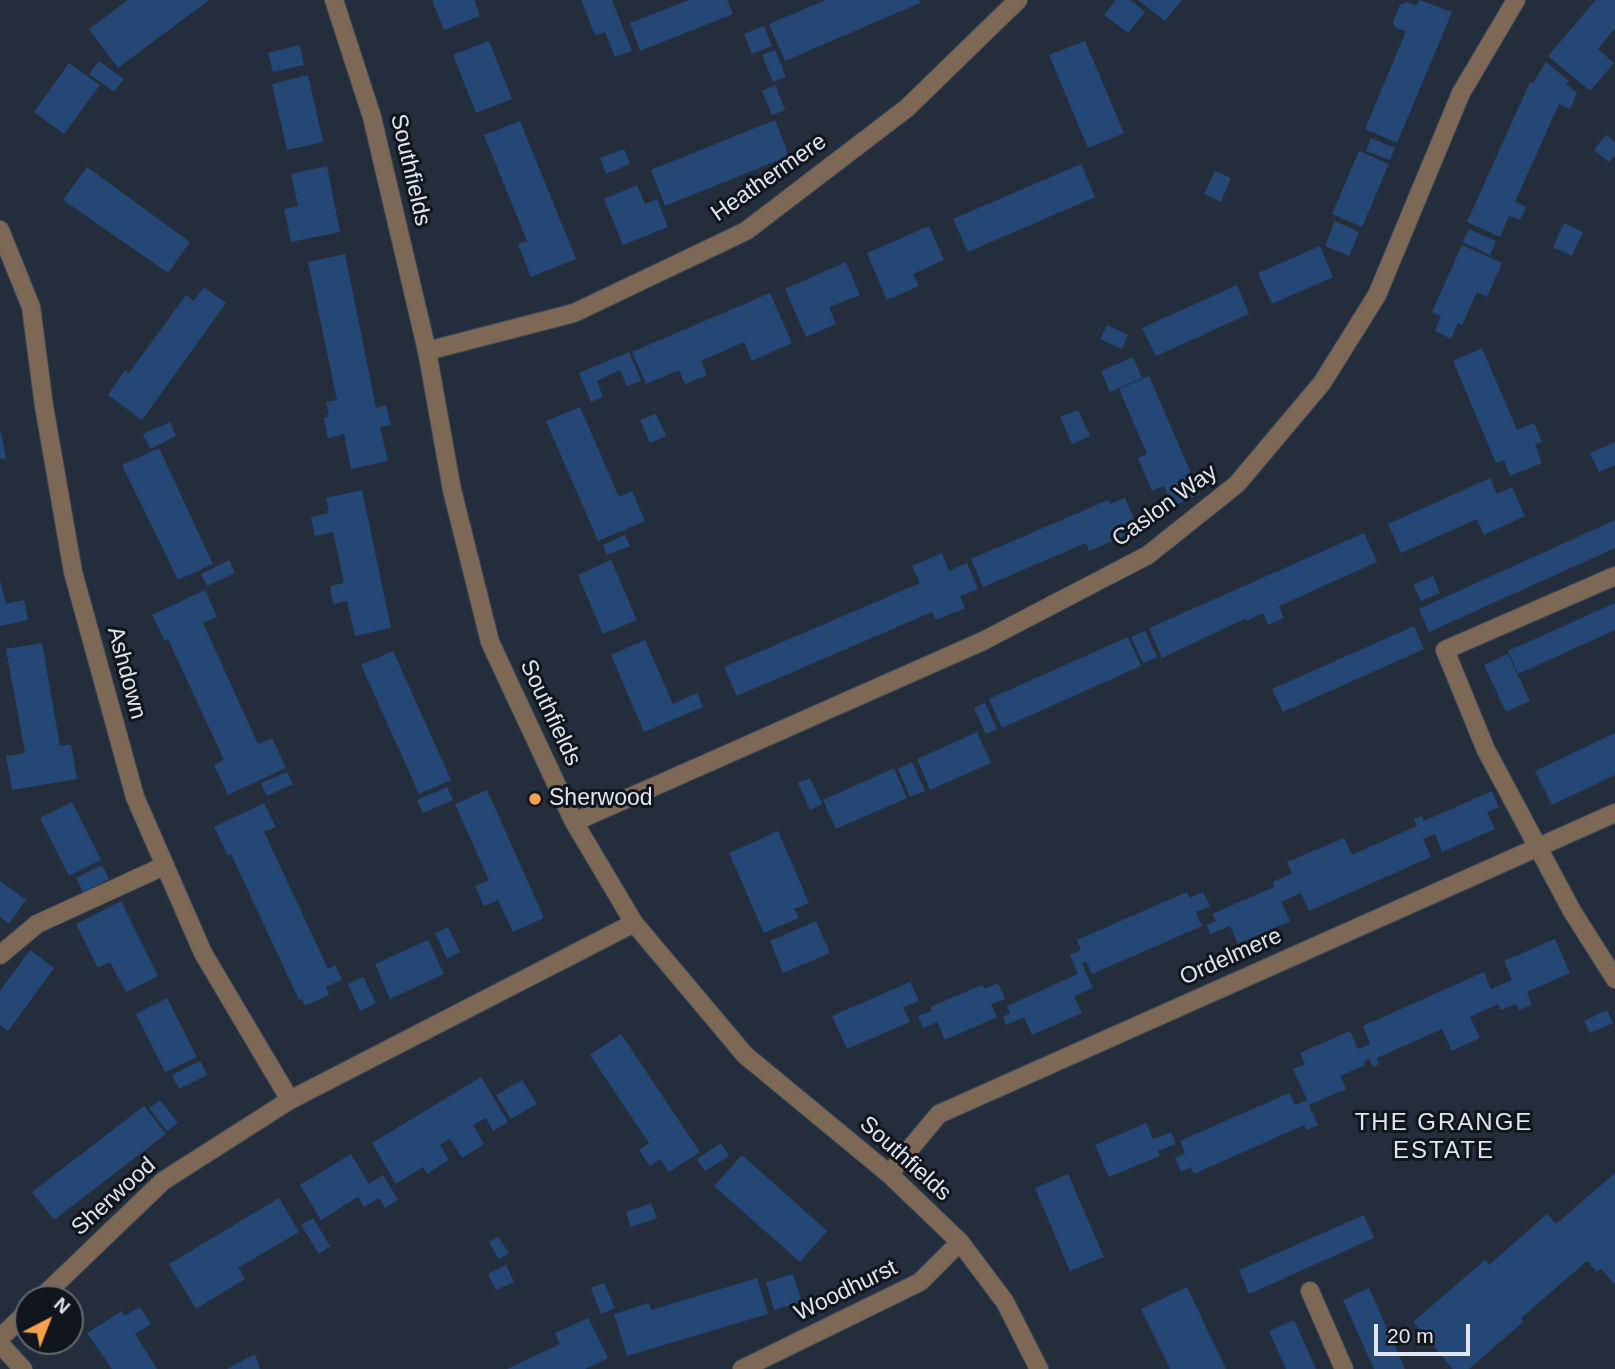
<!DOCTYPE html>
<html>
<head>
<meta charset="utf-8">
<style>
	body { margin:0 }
	#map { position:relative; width:1615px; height:1369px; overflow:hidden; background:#232d3c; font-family:Helvetica,sans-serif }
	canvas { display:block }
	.north { position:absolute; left:14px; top:1285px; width:70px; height:70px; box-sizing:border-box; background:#11151c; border:2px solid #636970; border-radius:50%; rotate:42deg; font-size:19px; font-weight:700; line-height:28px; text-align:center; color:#dfe6ef }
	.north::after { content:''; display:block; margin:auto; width:24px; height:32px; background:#f8a04b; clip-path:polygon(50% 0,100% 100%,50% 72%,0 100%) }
	.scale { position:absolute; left:1374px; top:1324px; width:96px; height:32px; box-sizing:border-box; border:4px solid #dfe6ef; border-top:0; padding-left:9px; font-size:21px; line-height:24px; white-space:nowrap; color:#dfe6ef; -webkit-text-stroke:5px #11151c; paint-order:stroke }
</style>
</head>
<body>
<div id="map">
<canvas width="1615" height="1369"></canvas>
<div class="north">N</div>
<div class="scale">20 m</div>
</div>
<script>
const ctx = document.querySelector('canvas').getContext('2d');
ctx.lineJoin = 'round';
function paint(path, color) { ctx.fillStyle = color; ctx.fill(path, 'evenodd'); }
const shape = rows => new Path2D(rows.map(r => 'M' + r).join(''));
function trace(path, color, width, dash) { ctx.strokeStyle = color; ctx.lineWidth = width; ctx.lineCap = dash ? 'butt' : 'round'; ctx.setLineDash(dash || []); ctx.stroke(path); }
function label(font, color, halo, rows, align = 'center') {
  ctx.font = font + ' Helvetica,sans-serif'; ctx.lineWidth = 6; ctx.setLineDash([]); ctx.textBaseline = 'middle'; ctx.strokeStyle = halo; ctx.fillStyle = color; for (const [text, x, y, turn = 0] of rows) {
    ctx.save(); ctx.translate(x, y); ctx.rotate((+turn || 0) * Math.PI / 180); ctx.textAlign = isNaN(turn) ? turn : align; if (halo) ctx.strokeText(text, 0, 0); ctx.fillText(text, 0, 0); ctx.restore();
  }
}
const building = shape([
	[128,0,209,0,118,68,89,29],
	[432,0,474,0,480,16,444,30],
	[581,0,612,0,632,51,615,57,605,32,595,35],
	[689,0,727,0,733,14,640,51,630,23],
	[826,0,919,0,920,3,785,61,769,24],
	[1116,0,1131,0,1145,12,1128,33,1104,15],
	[1138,0,1182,0,1165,21],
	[1419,0,1452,12,1397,143,1365,129,1406,31,1396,28,1393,22,1400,5,1407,2,1416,6],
	[1596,0,1615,0,1615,28,1598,49,1614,63,1590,91,1548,56],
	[764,26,772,46,752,54,744,34],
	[489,41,512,99,476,113,453,55],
	[1085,41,1124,133,1088,148,1049,55],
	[300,45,304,65,273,72,268,53],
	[775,50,786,77,773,82,762,55],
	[99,61,124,79,114,92,89,74],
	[1546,62,1569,81,1566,84,1577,93,1570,109,1559,104,1515,202,1526,207,1520,220,1509,216,1500,237,1467,222,1530,82,1533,83],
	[69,63,100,85,64,134,34,112],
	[308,75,323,142,287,150,272,84],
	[775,85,785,110,772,115,762,91],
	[775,120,789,156,665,206,651,170],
	[520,121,576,259,531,277,518,244,527,241,484,135],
	[1606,135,1615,142,1615,155,1609,162,1594,150],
	[1371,138,1395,148,1390,160,1366,151],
	[624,149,630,164,606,174,600,158],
	[1359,151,1389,164,1362,227,1332,214],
	[1081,164,1095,197,968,252,953,219],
	[327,166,340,232,291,242,284,209,298,206,291,174],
	[87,167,190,242,168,273,63,200],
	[1215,171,1231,178,1221,202,1204,194],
	[637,185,645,204,657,199,668,227,623,245,604,199],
	[1335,221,1359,232,1349,256,1325,246],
	[1564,223,1583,232,1572,256,1553,247],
	[929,226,944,260,913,274,919,286,887,300,867,253],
	[1469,229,1496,241,1490,255,1463,242],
	[1462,245,1502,263,1487,297,1477,292,1462,325,1458,323,1451,339,1435,331,1441,316,1432,312],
	[1320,246,1333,277,1272,304,1258,273],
	[345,254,376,408,386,405,391,425,380,427,388,461,351,469,344,434,328,438,324,418,329,417,326,402,337,400,308,262],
	[846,262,860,295,829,307,836,324,806,337,785,289],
	[1237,285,1249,314,1156,356,1142,328],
	[204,287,226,303,142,420,108,395,125,370,129,373,186,295,194,301],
	[770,293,792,343,752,361,744,342,701,361,707,375,685,384,679,370,646,384,632,352],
	[1107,325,1128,335,1122,349,1100,339],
	[1482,348,1517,430,1534,423,1542,442,1535,444,1542,463,1510,476,1504,460,1496,463,1453,361],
	[629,352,641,381,627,386,620,370,597,381,603,397,591,402,579,373],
	[1133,357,1142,378,1110,392,1101,371],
	[1149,376,1200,494,1173,506,1164,486,1152,491,1138,458,1147,454,1119,389],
	[580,407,619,497,632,491,645,521,598,541,546,421],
	[1078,410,1090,436,1072,444,1060,417],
	[656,414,666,436,650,443,640,420],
	[170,422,176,436,150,449,143,434],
	[1,432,6,458,0,459,0,433],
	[1615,442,1615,465,1599,472,1590,453],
	[159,448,213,564,178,580,122,465],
	[1490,478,1497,494,1512,487,1525,516,1484,535,1477,519,1401,553,1388,524],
	[362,490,391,628,355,636,347,601,333,604,330,586,344,583,333,532,315,536,311,517,329,513,326,498],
	[1125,498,1139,530,1089,551,1086,543,983,587,971,559,1108,500,1110,504],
	[1615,520,1615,548,1429,632,1419,609],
	[1364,533,1377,562,1279,606,1284,618,1268,625,1263,613,1246,621,1246,618,1162,658,1149,628],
	[625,535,630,546,607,555,603,545],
	[942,553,949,571,967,563,978,589,960,596,965,608,936,620,932,612,737,696,724,667,920,583,912,566],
	[229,560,235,573,207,586,201,574],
	[611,560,637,620,603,634,578,575],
	[1433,576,1440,593,1421,601,1413,585],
	[0,580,6,604,24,600,28,620,0,626],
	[205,590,217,617,203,623,258,744,272,738,286,768,228,795,214,765,224,760,168,639,165,641,152,615],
	[1615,603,1615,630,1518,674,1508,651],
	[1414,626,1424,649,1283,712,1272,689],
	[1145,631,1157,657,1143,663,1131,637],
	[1128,637,1141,666,1002,728,989,699],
	[645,640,673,704,697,693,703,707,644,732,611,655],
	[42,643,60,746,71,744,77,779,12,790,6,756,25,753,6,649],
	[393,651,451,780,419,794,361,665],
	[1508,654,1530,701,1506,712,1484,665],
	[985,703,997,729,986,734,974,708],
	[977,732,991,763,930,790,917,759],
	[1615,733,1615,775,1552,805,1535,771],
	[912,762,925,791,910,797,898,769],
	[894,768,907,798,836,829,823,800],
	[287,772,293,784,267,796,261,783],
	[810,778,822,804,810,810,798,783],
	[447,787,453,800,423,813,417,800],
	[487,790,544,918,513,932,498,900,484,906,475,886,489,880,455,804],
	[1492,791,1499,807,1487,812,1495,829,1442,852,1435,834,1423,839,1431,857,1309,911,1301,893,1281,902,1290,921,1238,944,1230,926,1210,934,1207,925,1216,921,1212,914,1274,887,1273,882,1292,873,1287,862,1344,838,1352,855,1417,826,1414,819,1422,816,1424,821],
	[72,802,101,860,69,876,40,818],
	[264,803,276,827,264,832,267,838,328,969,335,965,342,980,326,987,329,995,305,1006,302,999,299,1000,231,854,228,856,214,827],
	[778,831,809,903,794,909,799,918,764,933,729,853],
	[102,865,109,879,83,892,76,878],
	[0,881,26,900,9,924,0,917],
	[1187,892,1190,898,1203,892,1210,906,1196,912,1202,926,1092,974,1086,961,1082,964,1093,988,1074,996,1082,1013,1032,1035,1024,1017,1006,1025,1003,1017,1010,1013,1007,1006,1078,974,1070,955,1081,950,1077,940],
	[121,901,158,976,126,992,110,962,98,968,76,924],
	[816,921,830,953,783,973,770,941],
	[448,927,460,952,447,959,435,933],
	[1555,939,1570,973,1527,992,1532,1005,1519,1010,1516,1004,1501,1010,1498,1004,1470,1017,1480,1038,1452,1051,1442,1029,1377,1058,1379,1064,1373,1067,1369,1059,1364,1062,1365,1065,1340,1076,1346,1089,1309,1105,1318,1125,1306,1130,1304,1125,1194,1174,1191,1167,1181,1172,1175,1158,1185,1153,1180,1141,1289,1093,1295,1105,1307,1100,1293,1069,1305,1064,1300,1053,1350,1031,1358,1049,1370,1044,1363,1026,1484,972,1491,989,1512,980,1504,961],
	[428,940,444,974,390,999,375,964],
	[30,950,54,968,8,1031,0,1025,0,991],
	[363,977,376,1003,360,1011,348,984],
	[910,982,919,1001,903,1007,910,1022,847,1049,832,1016],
	[998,983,1005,999,991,1004,997,1017,945,1040,937,1022,923,1028,918,1016,932,1011,930,1007,982,985,985,989],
	[167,998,197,1057,165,1072,136,1014],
	[1607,1010,1613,1023,1590,1033,1584,1021],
	[621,1034,700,1152,669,1172,660,1159,650,1166,639,1150,649,1143,590,1055],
	[200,1061,207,1075,179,1089,172,1075],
	[481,1077,508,1122,493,1131,486,1118,473,1125,484,1144,462,1158,450,1139,440,1145,449,1160,427,1174,423,1167,396,1184,372,1143],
	[522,1080,537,1104,511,1119,496,1095],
	[160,1100,178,1123,167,1131,149,1108],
	[144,1106,166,1134,54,1220,32,1192],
	[1146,1123,1153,1139,1171,1132,1176,1144,1158,1151,1160,1156,1109,1177,1095,1145],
	[721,1143,729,1156,705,1171,697,1159],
	[351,1154,369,1184,383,1175,398,1200,385,1208,379,1198,364,1207,358,1197,321,1220,300,1185],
	[742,1155,827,1231,800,1262,714,1186],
	[1615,1173,1615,1285,1601,1269,1597,1272,1587,1261,1521,1318,1523,1322,1469,1369,1453,1369,1413,1322,1485,1260,1489,1265,1547,1214,1556,1224],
	[1068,1174,1104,1257,1070,1271,1035,1188],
	[279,1198,299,1232,238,1268,245,1279,196,1309,169,1264],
	[651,1203,657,1218,631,1227,626,1212],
	[1364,1215,1374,1238,1249,1294,1239,1270],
	[313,1218,330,1246,319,1254,301,1225],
	[498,1237,509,1253,499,1259,489,1242],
	[506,1265,514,1282,496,1290,488,1274],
	[793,1274,802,1302,774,1310,766,1282],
	[757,1278,768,1314,627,1356,614,1314,649,1303,651,1310],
	[604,1283,615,1308,601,1314,591,1288],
	[1187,1287,1226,1369,1170,1369,1141,1309],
	[1369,1288,1405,1369,1374,1369,1343,1300],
	[140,1307,151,1324,135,1334,157,1369,112,1369,87,1333,122,1311,124,1316],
	[588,1318,608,1358,585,1369,507,1369,560,1344,555,1333],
	[1294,1320,1316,1369,1286,1369,1269,1331],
	[255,1354,260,1369,227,1369]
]);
const lane = shape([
	[1615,576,1445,650,1486,750,1572,911,1615,979],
	[0,955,37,924,164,866],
	[1310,1291,1344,1369]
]);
const street = shape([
	[334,0,372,117,427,351,452,490,490,642,574,822,634,923,745,1055,889,1174,960,1242,1005,1302,1039,1369],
	[0,230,31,307,44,406,73,572,135,797,203,953,290,1100],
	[427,351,574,313,746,231,907,108,1018,0],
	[574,822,983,641,1148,555,1237,484,1322,383,1377,295,1461,93,1516,0],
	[889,1174,939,1114,1615,813],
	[40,1299,163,1181,290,1100,634,923],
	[0,1338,28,1311],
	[0,1344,23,1369],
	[742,1369,920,1282,960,1242]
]);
const markers = [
	[535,799,7,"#f8a04b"]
];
const streetNames = [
	["Southfields",410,170,77],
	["Heathermere",769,178,-35],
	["Caslon Way",1165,506,-36],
	["Ashdown",126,673,75],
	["Southfields",550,713,65],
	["Ordelmere",1231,957,-24],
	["Southfields",905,1159,42],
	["Sherwood",114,1197,-42],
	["Woodhurst",846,1291,-26]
];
const poiNames = [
	["Sherwood",549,799]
];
const neighbourhoodNames = [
	["THE GRANGE",1444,1123],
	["ESTATE",1444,1151]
];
paint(building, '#254775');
trace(lane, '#414b59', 20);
trace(street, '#414b59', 20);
trace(lane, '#7d6755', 18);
trace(street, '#7d6755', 18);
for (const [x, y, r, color] of markers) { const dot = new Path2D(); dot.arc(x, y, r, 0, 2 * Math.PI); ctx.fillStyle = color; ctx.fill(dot); trace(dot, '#11151c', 2.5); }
label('23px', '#dfe6ef', '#11151c', streetNames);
label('23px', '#dfe6ef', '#11151c', poiNames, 'left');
ctx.letterSpacing = '2px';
label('24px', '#dfe6ef', '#11151c', neighbourhoodNames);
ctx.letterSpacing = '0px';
</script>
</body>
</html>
